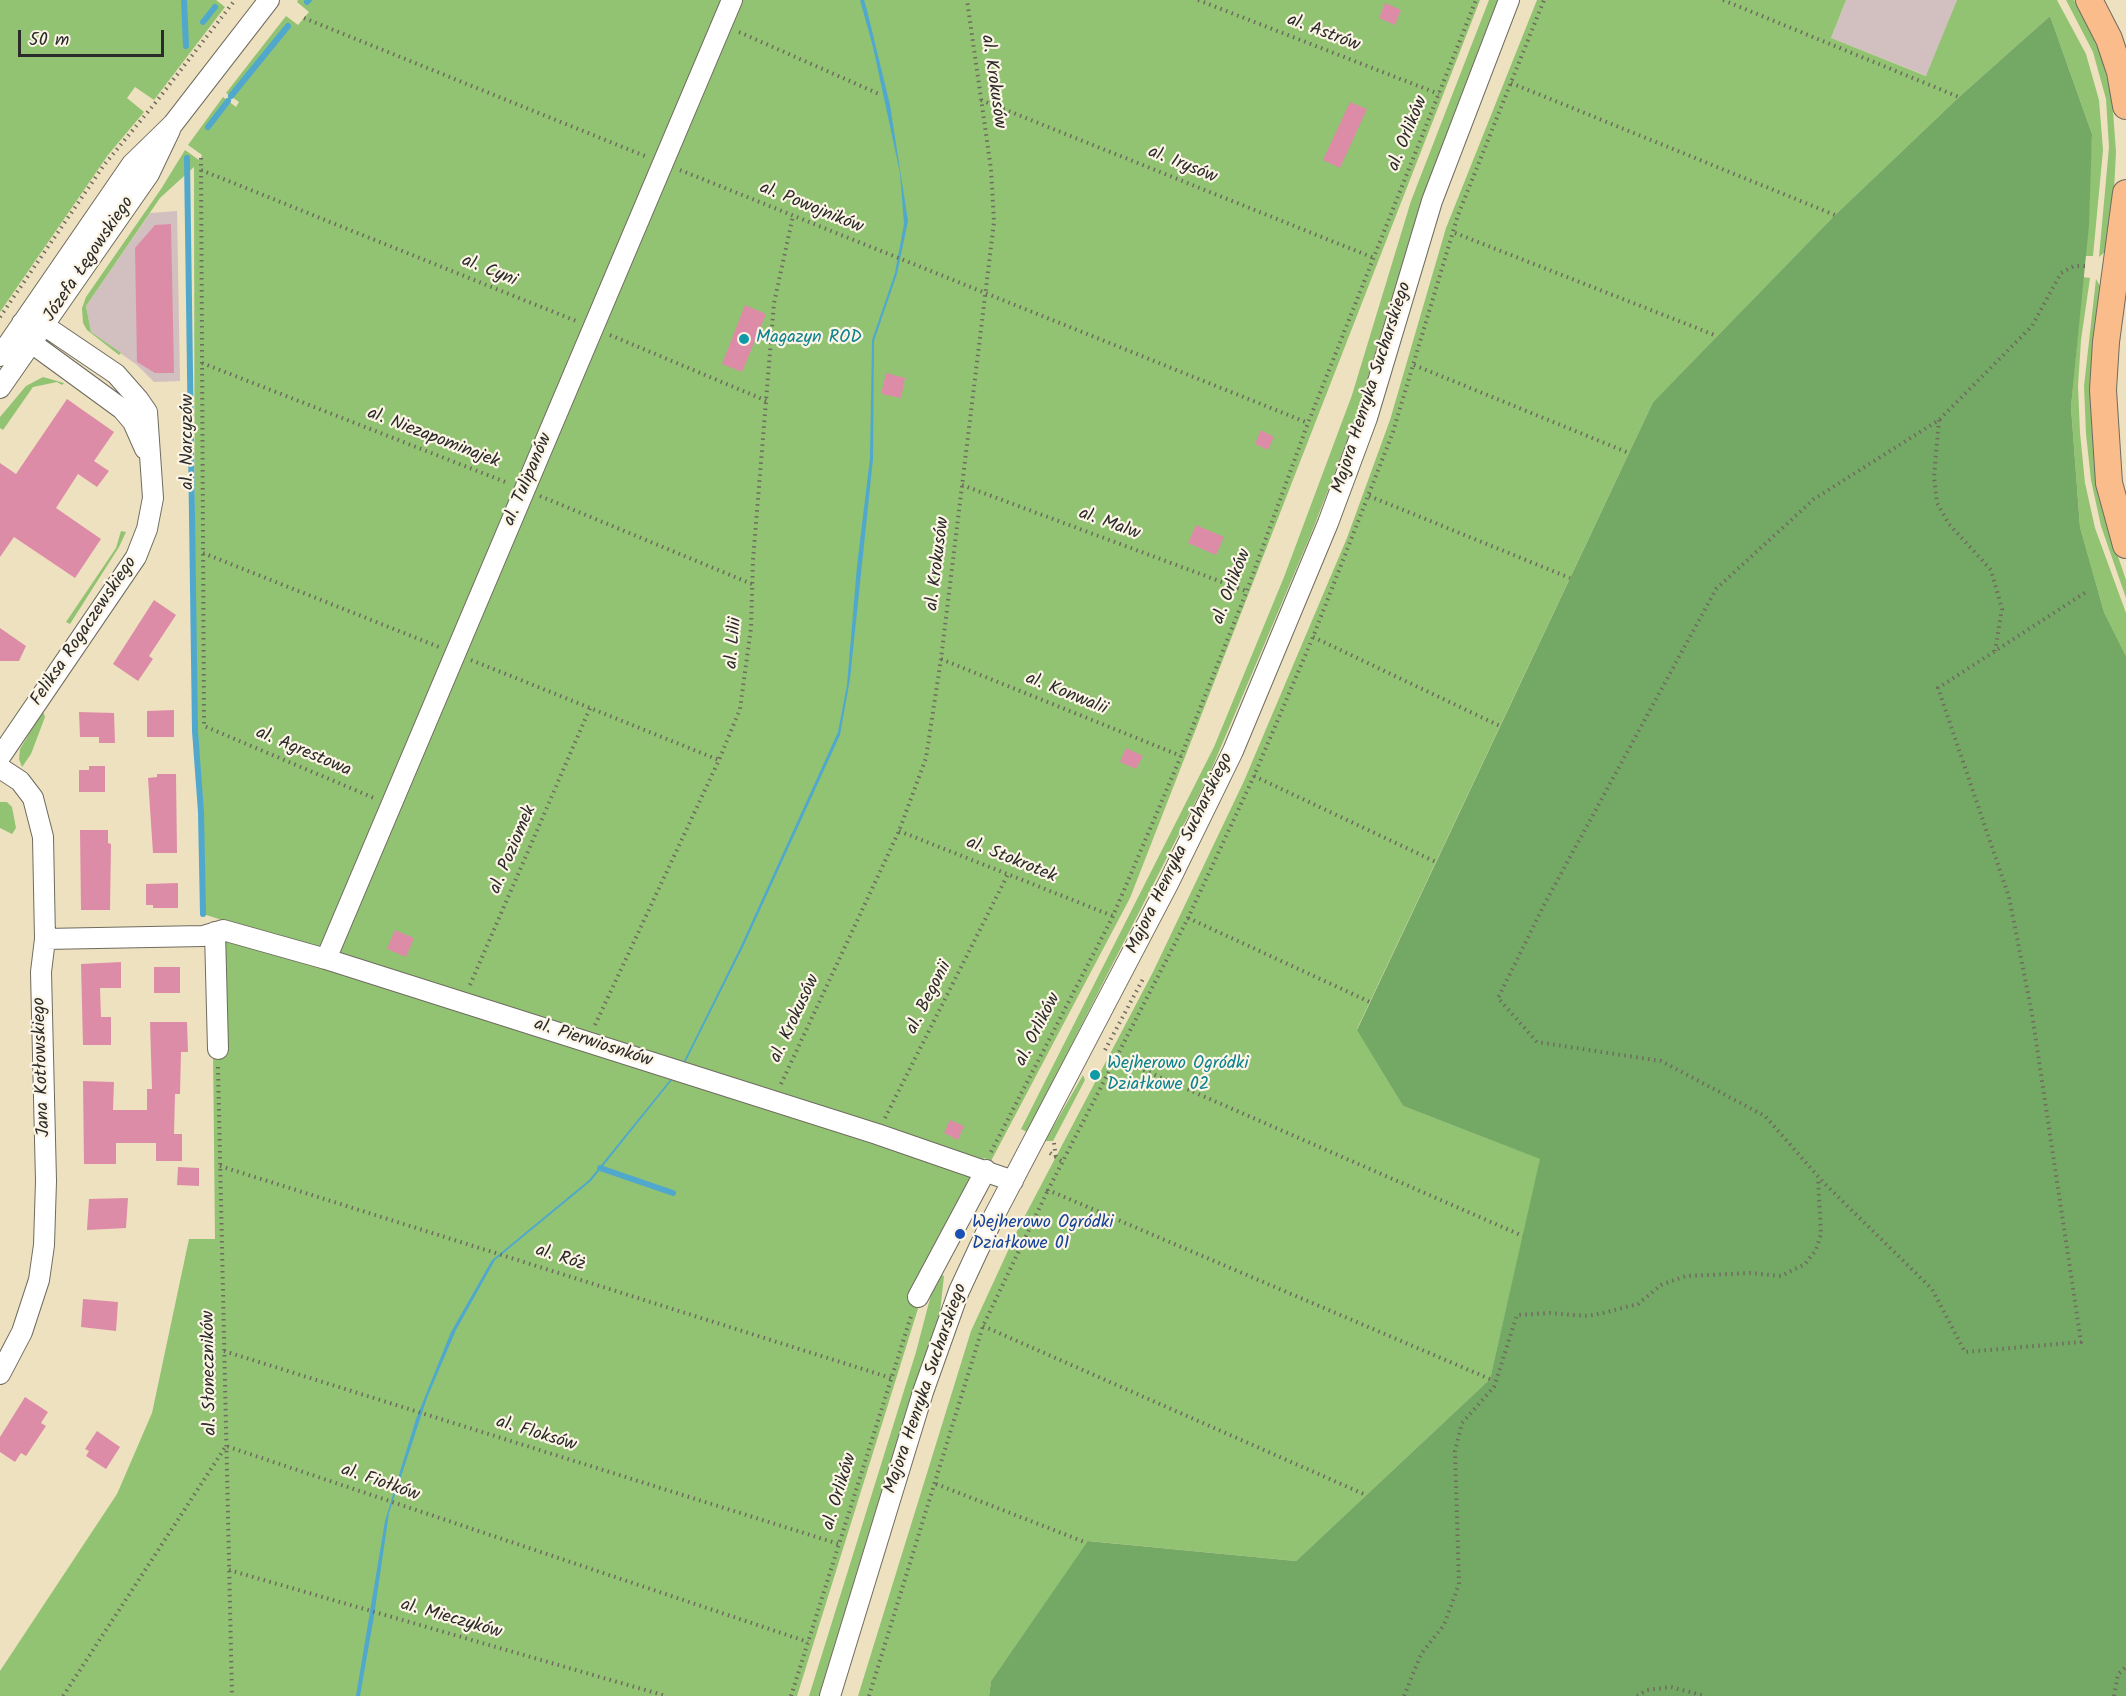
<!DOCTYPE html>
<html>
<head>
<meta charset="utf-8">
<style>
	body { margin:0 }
	#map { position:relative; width:2126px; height:1696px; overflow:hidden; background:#eee1bf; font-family:Kalam,sans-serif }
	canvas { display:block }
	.scale { position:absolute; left:18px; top:30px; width:146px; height:27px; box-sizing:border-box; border:3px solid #2b2b2b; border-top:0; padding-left:8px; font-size:18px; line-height:21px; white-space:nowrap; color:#2b2b2b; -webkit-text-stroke:4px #fcf5e5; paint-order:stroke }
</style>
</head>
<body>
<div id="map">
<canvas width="2126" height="1696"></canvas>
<div class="scale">50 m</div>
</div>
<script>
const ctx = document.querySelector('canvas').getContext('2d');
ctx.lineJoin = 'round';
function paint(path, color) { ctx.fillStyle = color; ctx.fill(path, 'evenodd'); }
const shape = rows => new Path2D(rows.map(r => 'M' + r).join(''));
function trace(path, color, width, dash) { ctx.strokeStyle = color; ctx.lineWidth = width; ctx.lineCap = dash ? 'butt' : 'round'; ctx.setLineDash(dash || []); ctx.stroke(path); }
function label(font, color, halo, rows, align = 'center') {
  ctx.font = font + ' Kalam,sans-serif'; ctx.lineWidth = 4.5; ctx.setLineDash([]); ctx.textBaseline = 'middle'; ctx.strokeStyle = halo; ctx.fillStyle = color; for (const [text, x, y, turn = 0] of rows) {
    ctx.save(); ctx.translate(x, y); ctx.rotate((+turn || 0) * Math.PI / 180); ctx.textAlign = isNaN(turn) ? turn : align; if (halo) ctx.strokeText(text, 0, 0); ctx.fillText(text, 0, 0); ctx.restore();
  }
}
const industrial = shape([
	[1846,0,1957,0,1927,76,1831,38],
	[177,211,180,381,154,382,137,365,91,332,86,306,150,213]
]);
const green = shape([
	[0,0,216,0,225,7,154,100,135,87,127,98,144,112,108,155,0,312],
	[298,0,1480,0,1130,898,991,1161,984,1158,982,1161,203,914,201,812,195,731,194,167,160,198,86,306,91,332,121,353,119,355,87,330,83,323,82,308,86,297,161,189,185,150,199,160,201,158,202,155,188,145,223,97,236,107,239,102,226,93,286,16,298,25,309,12,297,2],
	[1489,0,1498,0,1421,201,1353,426,1311,534,1209,775,1027,1132,1021,1129,1214,747,1284,577,1352,395,1411,201],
	[1537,0,1846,0,1831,38,1926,76,1957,0,2057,0,2086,54,2099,100,2103,150,2093,256,2085,256,2092,134,2050,16,1959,97,1835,215,1653,402,1357,1029,1403,1106,1541,1159,1490,1379,1296,1561,1089,1541,991,1681,989,1696,858,1696,971,1331,1018,1229,1153,972,1244,781,1347,538,1390,420,1446,228],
	[2066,0,2074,0,2089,27,2102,59,2112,97,2116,152,2113,209,2107,250,2099,257,2109,147,2106,99,2093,52],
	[2083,277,2090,278,2081,340,2078,386,2080,433,2085,483,2095,528,2126,613,2126,656,2104,612,2080,527,2071,407],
	[2096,279,2101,288,2091,385,2092,433,2098,479,2107,524,2126,580,2126,598,2101,526,2091,480,2086,434,2084,386],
	[43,377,64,383,62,385,57,382,33,387,3,430,0,428,0,417,26,386],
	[121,531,126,532,119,547,70,624,66,622,116,548],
	[43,711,45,717,31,754,22,767,19,759,20,749],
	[0,802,7,802,12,807,16,828,12,834,0,828],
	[223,937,974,1176,921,1299,797,1696,0,1696,0,1671,117,1494,152,1413,189,1239,215,1239,213,1048],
	[1083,1075,1085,1080,1053,1141,1045,1141],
	[942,1275,944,1276,940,1312,908,1405,819,1696,809,1696,916,1352,933,1287]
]);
const forest = shape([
	[2050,16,2092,134,2089,225,2071,407,2080,527,2104,612,2126,656,2126,1696,989,1696,991,1681,1088,1541,1296,1561,1490,1379,1540,1159,1403,1106,1357,1030,1653,402,1835,215,1959,97]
]);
const water = shape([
	[860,0,864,0,867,10,890,105,908,221,897,274,874,341,873,459,850,679,840,735,743,947,684,1065,591,1181,495,1260,456,1330,427,1398,389,1513,374,1616,360,1696,356,1696,385,1521,416,1419,451,1332,492,1260,589,1180,682,1065,740,948,838,732,847,685,857,566,870,458,872,340,895,273,904,224,900,173,873,47]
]);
const stream = shape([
	[184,0,186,46],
	[307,2,309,0],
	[203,22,215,7],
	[231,96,288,26],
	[208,127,228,101],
	[187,158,195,731,201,812,203,914],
	[600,1168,673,1193]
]);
const building = shape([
	[1385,3,1401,10,1395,25,1379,18],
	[1350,102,1367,109,1340,168,1323,160],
	[171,224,174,373,155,373,137,362,135,248,155,225],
	[745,305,766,314,742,372,722,364],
	[886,373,905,378,901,398,881,394],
	[67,399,114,432,94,461,109,471,97,487,78,474,56,508,101,539,75,578,14,537,0,557,0,463,16,474],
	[1261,430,1274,437,1268,450,1255,444],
	[1196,525,1224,537,1216,555,1188,543],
	[154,600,176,615,149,656,153,659,138,681,113,664],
	[0,628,26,646,19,661,0,661],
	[174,710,174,737,147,737,147,711],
	[79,712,114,713,115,743,99,743,99,737,80,737],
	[1126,748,1143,756,1136,769,1120,762],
	[89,766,105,766,105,792,79,792,79,770,89,770],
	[157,774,176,774,177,853,153,853,148,778,157,777],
	[80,830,108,830,108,843,111,844,110,910,81,910],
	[178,883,178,908,153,908,153,905,146,905,146,884],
	[395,930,414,938,406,957,387,949],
	[121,962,121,988,100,988,101,1017,111,1017,111,1045,83,1045,81,964],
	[154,967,180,967,180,993,154,993],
	[150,1022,187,1022,188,1052,181,1052,180,1094,175,1094,174,1134,182,1134,182,1161,156,1161,156,1143,116,1143,116,1164,84,1164,83,1081,114,1082,113,1110,147,1110,147,1089,152,1089],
	[950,1120,964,1126,958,1140,944,1133],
	[178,1167,199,1168,199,1186,177,1185],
	[128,1198,126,1228,87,1230,89,1199],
	[83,1299,118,1302,116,1331,81,1327],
	[25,1397,48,1412,41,1423,46,1426,26,1456,21,1453,15,1462,0,1452,0,1437],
	[97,1431,120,1447,106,1469,86,1456,89,1451,85,1449]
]);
const path = shape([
	[1198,0,1439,94],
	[1723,0,1959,97],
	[304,18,645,156],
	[739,32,879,94],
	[1511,83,1835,215],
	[981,100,1374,258],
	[201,158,204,726,374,798],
	[201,170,576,321],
	[680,170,1308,423],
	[1455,233,1717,336],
	[2085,266,2074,266,2061,273,2032,326,1939,420,1814,499,1716,589,1545,903,1498,998,1537,1042,1661,1061,1765,1116,1824,1183,1932,1289,1965,1352,2081,1342,2032,1014,2009,897,1938,688,2086,592],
	[0,317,104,165,156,102,235,0],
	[610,335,767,401],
	[202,363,508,483],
	[1414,365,1629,453],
	[1939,420,1934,477,1937,503,1949,524,1991,570,2002,609,1995,651],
	[962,485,1246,591],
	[540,496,752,584],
	[1369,496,1570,578],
	[203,553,439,647],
	[1313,637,1500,726],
	[941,659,1181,756],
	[471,660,719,760],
	[1254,776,1436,862],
	[899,831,1113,916],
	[1188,918,1370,1002],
	[470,985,590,708],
	[595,1025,719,760,740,709,751,628,753,560,774,303,793,216],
	[1105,1050,1143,979],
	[1116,1058,1523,1236],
	[218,1067,232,1696],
	[781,1084,899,831,926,758,941,659,994,222,991,169,967,0],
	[885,1118,1008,874],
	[1054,1143,1056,1158],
	[991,1152,1113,916,1181,756,1246,593,1308,423,1476,0],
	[1050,1153,1063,1162],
	[220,1166,891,1378],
	[983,1326,1366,1495],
	[224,1351,839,1544],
	[1490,1379,1048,1190,1188,918,1254,776,1313,637,1393,432,1458,215,1544,0],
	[936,1484,1087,1543],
	[229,1570,666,1696],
	[63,1696,226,1446,808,1642],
	[791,1696,912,1313],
	[869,1696,983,1326,1048,1190],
	[1404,1696,1421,1654,1444,1625,1459,1584,1455,1451,1462,1423,1494,1387,1517,1315,1550,1313,1587,1316,1603,1313,1638,1304,1661,1285,1686,1276,1751,1273,1781,1276,1805,1264,1816,1250,1821,1234,1818,1178],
	[1637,1696,1647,1690,1671,1687,1705,1696],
	[2114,1696,2118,1674,2126,1667]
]);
const minor = shape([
	[27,334,33,344,122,409,133,422,145,449],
	[0,356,132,164,173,124,269,0],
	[0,388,149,174,170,130],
	[0,757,136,557,147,529,153,498,147,412,138,399,116,374,45,326,22,323],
	[0,768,20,781,33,798,43,837,45,939,41,972,46,1181,44,1245,39,1280,22,1332,0,1374],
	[215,932,218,1049],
	[45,939,203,936,223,930,326,959,877,1134,1013,1181],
	[326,959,732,0],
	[918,1297,986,1170],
	[830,1696,923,1392,959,1291,993,1218,1168,884,1233,751,1328,523,1367,418,1432,201,1509,0]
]);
const major = shape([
	[2089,0,2109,39,2120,72,2126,106],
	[2126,193,2106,342,2103,390,2109,483,2126,545]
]);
const markers = [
	[744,339,6,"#0f9aa8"],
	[1095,1075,6,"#0f9aa8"],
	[960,1234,6,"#1a4fb4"]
];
const streetNames = [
	["al. Astrów",1323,34,21],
	["al. Krokusów",992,82,82],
	["al. Orlików",1409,134,-68],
	["al. Irysów",1182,166,22],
	["al. Powojników",811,209,22],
	["Józefa Łęgowskiego",90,260,-56],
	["al. Cyni",489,272,22],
	["Majora Henryka Sucharskiego",1373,388,-72],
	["al. Niezapominajek",433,439,21],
	["al. Narcyzów",189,442,-90],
	["al. Tulipanów",529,480,-67],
	["al. Malw",1109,525,20],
	["al. Krokusów",939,564,-83],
	["al. Orlików",1233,587,-69],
	["Feliksa Rogaczewskiego",85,632,-56],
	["al. Lilii",735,643,-85],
	["al. Konwalii",1066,695,22],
	["al. Agrestowa",303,753,23],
	["al. Poziomek",514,850,-67],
	["Majora Henryka Sucharskiego",1181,854,-64],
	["al. Stokrotek",1011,861,22],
	["al. Begonii",930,998,-63],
	["al. Krokusów",796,1019,-65],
	["al. Orlików",1039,1030,-63],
	["al. Pierwiosnków",593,1044,18],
	["Jana Kotłowskiego",43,1067,-92],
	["al. Róż",560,1259,18],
	["al. Słoneczników",211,1373,-91],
	["Majora Henryka Sucharskiego",927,1389,-71],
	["al. Floksów",536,1435,17],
	["al. Fiołków",380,1484,19],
	["al. Orlików",841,1492,-73],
	["al. Mieczyków",451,1620,16]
];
const cultureNames = [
	["Magazyn ROD",756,339],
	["Wejherowo Ogródki",1107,1065],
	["Działkowe 02",1107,1086]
];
const transitNames = [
	["Wejherowo Ogródki",972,1224],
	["Działkowe 01",972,1245]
];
paint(industrial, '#d2bfbf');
paint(green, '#91c373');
paint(forest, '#74a965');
paint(water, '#51a8cd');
trace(stream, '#51a8cd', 6);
paint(building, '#dd8ca7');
trace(minor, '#6f6b5f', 22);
trace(major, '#6f6b5f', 28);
trace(path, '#6f6b5f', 4, [1.5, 4.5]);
trace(minor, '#fff', 20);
trace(major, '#f9bc8a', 26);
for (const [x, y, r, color] of markers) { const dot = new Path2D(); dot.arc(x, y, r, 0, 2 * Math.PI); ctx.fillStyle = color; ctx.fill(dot); trace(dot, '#fcf5e5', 2); }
label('18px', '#2b2b2b', '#fcf5e5', streetNames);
label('18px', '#0d838f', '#fcf5e5', cultureNames, 'left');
label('18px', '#164399', '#fcf5e5', transitNames, 'left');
</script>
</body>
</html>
